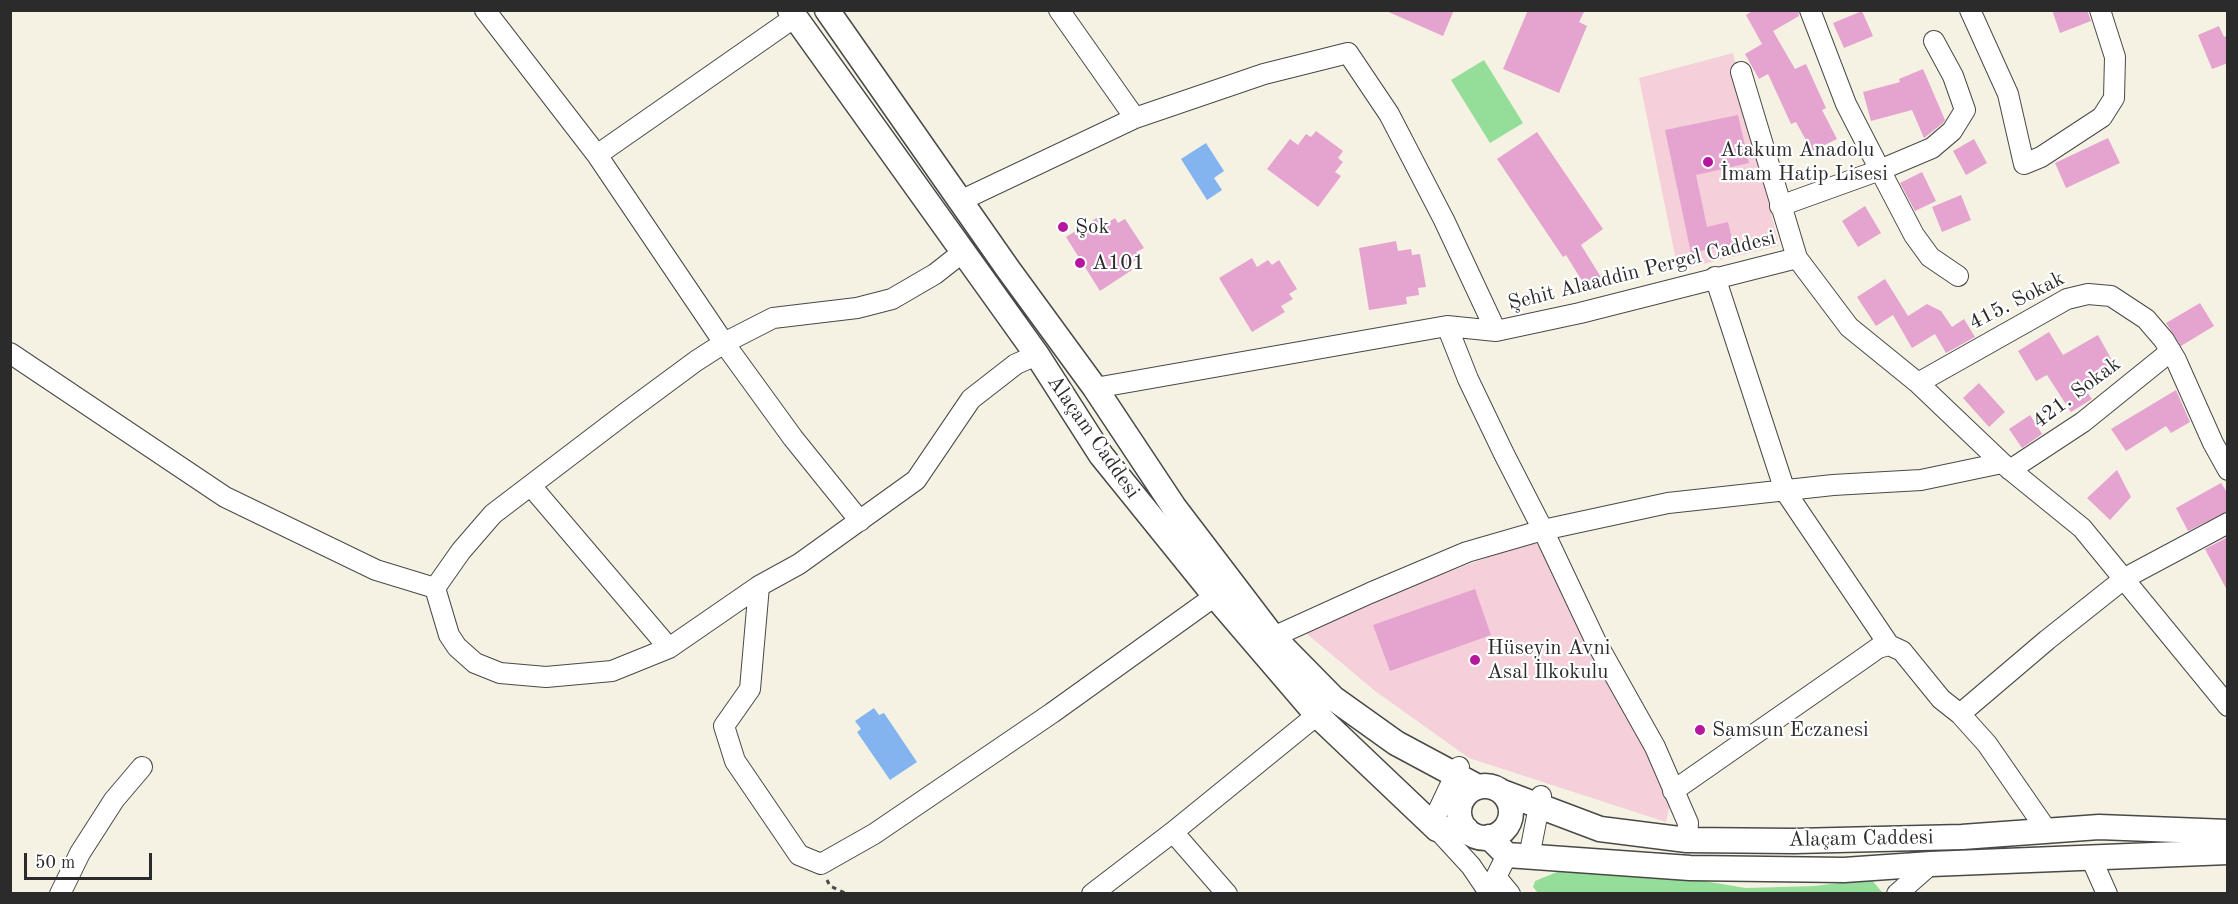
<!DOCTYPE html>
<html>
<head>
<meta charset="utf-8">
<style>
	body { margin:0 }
	#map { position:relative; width:2238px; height:904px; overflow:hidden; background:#f5f2e3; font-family:"Old Standard TT",serif }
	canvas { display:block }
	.frame { position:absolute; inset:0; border:12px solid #2b2b2b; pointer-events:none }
	.scale { position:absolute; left:24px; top:853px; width:128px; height:27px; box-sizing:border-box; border:3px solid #2b2b2b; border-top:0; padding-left:8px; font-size:18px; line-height:21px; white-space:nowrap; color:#2b2b2b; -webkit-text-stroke:4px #fff; paint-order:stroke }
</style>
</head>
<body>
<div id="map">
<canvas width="2238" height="904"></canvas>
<div class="frame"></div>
<div class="scale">50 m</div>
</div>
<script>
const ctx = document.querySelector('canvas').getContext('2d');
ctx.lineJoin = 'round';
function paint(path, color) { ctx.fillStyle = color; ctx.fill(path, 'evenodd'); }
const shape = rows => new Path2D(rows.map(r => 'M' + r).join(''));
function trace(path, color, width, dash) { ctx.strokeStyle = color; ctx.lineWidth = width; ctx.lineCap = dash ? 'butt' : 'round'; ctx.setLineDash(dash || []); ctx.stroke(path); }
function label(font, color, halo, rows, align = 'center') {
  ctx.font = font + ' "Old Standard TT",serif'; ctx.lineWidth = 4.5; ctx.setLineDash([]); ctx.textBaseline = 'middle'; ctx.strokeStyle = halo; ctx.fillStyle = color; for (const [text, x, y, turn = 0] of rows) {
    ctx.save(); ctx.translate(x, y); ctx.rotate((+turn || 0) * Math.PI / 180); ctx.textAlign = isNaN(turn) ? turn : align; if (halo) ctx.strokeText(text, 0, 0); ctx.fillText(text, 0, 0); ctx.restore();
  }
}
const built = shape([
	[1733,53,1779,246,1678,270,1639,78],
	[1531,541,1566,562,1673,791,1666,822,1469,758,1375,691,1300,628]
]);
const green = shape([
	[1484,60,1523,123,1490,143,1451,80],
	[1591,868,1685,878,1746,888,1815,886,1871,879,1882,892,1878,894,1539,894,1533,887,1535,881,1557,872]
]);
const water = shape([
	[1206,143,1224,171,1214,178,1222,190,1207,200,1181,159],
	[874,708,879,715,884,713,917,762,890,780,857,732,861,729,855,721]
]);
const building = shape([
	[1384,10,1454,10,1443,36],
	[1528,10,1585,10,1579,22,1587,26,1559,93,1503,69],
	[1754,10,1798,10,1799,16,1773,31,1795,69,1806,64,1826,108,1822,110,1837,139,1812,151,1796,122,1791,124,1768,74,1759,79,1745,54,1762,44,1746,15],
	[2052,10,2087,10,2091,21,2060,33],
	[1862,11,1873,36,1844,48,1833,23],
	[2219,26,2224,37,2228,35,2228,63,2212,69,2198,35],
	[1923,69,1945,120,1943,123,1924,138,1912,110,1871,121,1863,92,1900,82,1899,79],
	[1738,115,1749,163,1696,175,1707,227,1728,222,1733,244,1691,253,1665,130],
	[1316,131,1343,151,1338,158,1343,162,1335,172,1341,176,1318,207,1267,169,1290,139,1298,145,1306,134,1311,137],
	[1537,132,1603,229,1581,245,1604,282,1589,292,1566,255,1563,257,1497,159],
	[2108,138,2120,163,2066,188,2055,163],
	[1974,139,1987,163,1966,175,1953,151],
	[1922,172,1936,201,1915,211,1900,183],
	[1961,195,1971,220,1942,232,1932,207],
	[1865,206,1881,233,1858,247,1842,221],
	[1098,217,1104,225,1115,218,1118,223,1125,219,1144,248,1136,252,1140,258,1128,265,1132,270,1100,291,1066,237],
	[1396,241,1398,251,1411,249,1412,255,1420,254,1426,287,1418,288,1419,295,1406,297,1407,304,1369,310,1359,248],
	[1252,258,1257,267,1268,260,1272,265,1279,260,1297,289,1289,294,1293,299,1281,306,1285,312,1252,332,1219,278],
	[1885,279,1908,316,1927,304,1941,311,1952,327,1964,319,1975,337,1946,353,1935,334,1912,348,1893,315,1876,326,1857,297],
	[2200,303,2214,326,2181,346,2166,323],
	[2049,332,2063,355,2098,335,2114,364,2081,383,2092,399,2071,412,2047,375,2036,381,2018,351],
	[1979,383,2005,412,1989,427,1963,398],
	[2176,390,2190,422,2171,433,2166,426,2126,451,2111,429],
	[2030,415,2042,434,2022,448,2009,429],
	[2117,470,2131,497,2110,520,2087,498],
	[2221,483,2228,494,2228,511,2188,531,2176,508],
	[2228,537,2228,592,2205,549],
	[1475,589,1491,635,1390,671,1373,625]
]);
const path = shape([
	[827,880,830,886,847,894]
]);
const minor = shape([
	[485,10,597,155,724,343,773,318,857,308,892,299,935,274,963,252],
	[1059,10,1135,118],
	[1970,10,2008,94,2024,164,2041,157,2102,117,2114,98,2115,57,2100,10],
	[1934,41,1953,76,1965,110,1952,131,1932,148,1880,170,1914,235,1930,257,1958,276],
	[1741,72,1797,258],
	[597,155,795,17],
	[960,201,1135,118,1264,74,1348,53,1389,114,1444,220,1496,331],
	[1780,206,1880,170,1846,104,1810,10],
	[1715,277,1785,491,1889,645],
	[1447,326,1468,379,1504,454,1543,530,1596,642,1655,747,1688,823,1687,840],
	[10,353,225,497,376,570,435,588,461,551,493,514,627,412,696,361,724,343,793,438,860,521],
	[1037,355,1016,364,971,399,916,480,799,564,759,586,750,689,724,726,735,761,799,855,821,864,874,834,1052,713,1215,596],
	[1918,383,2067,299,2088,294,2111,296,2146,319,2164,340,2176,360,2213,443,2228,470],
	[1095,388,1447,326,1496,331,1580,313,1797,258,1849,327,1918,383,2002,463,2082,528,2228,706],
	[2010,470,2083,422,2171,351],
	[531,486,669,648],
	[435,588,449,635,457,647,475,663,500,673,546,677,612,671,669,648,759,586],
	[1273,637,1370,593,1467,552,1543,530,1668,503,1833,485,1921,480,2002,463],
	[1960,714,1987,744,2048,832],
	[1673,791,1861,660,1878,648,1889,645,1902,651,1941,699,1960,714,2047,640,2125,578,2228,523],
	[1432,824,1459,767],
	[1437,829,1471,866,1490,894],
	[1173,832,1227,894],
	[1507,855,1496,877,1510,894],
	[1529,857,1541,796],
	[2091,858,2107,894],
	[60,894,80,853,114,800,142,767],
	[1092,894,1173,832,1317,715],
	[1897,894,1931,864]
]);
const major = shape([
	[790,10,1037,355,1101,455,1215,596,1317,715,1437,829,1466,829],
	[827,10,1008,269,1095,388,1174,507,1273,637,1333,698,1396,743,1478,787],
	'1459 812a26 26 0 1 1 52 0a26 26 0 1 1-52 0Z',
	[1502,792,1600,829,1687,840,1795,841,1962,837,2099,827,2228,832],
	[1489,837,1507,855,1690,868,1844,870,1931,864,2228,852]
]);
const markers = [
	[1708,162,6,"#b5179e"],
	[1063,227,6,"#b5179e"],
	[1080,263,6,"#b5179e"],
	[1475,660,6,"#b5179e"],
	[1700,730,6,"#b5179e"]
];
const poiNames = [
	["Atakum Anadolu",1720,150],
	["İmam Hatip Lisesi",1720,174],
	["Şok",1075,227],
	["A101",1092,263],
	["Hüseyin Avni",1487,648],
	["Asal İlkokulu",1487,672],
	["Samsun Eczanesi",1712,730]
];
const streetNames = [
	["Şehit Alaaddin Pergel Caddesi",1642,271,-14],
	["415. Sokak",2017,301,-27],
	["421. Sokak",2077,393,-37],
	["Alaçam Caddesi",1093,437,55],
	["Alaçam Caddesi",1861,839,-1]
];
paint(built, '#f5cfd9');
paint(green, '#95de9a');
paint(water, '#83b4ef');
paint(building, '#e5a3d0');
trace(minor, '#494947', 22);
trace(major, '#494947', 27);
trace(path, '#494947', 3, [4.5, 4.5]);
trace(minor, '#fff', 20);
trace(major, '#fff', 24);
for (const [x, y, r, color] of markers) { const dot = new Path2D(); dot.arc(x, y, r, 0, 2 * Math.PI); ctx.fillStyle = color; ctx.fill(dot); trace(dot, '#fff', 2); }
label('21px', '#2b2b2b', '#fff', poiNames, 'left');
label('21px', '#2b2b2b', '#fff', streetNames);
</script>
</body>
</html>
